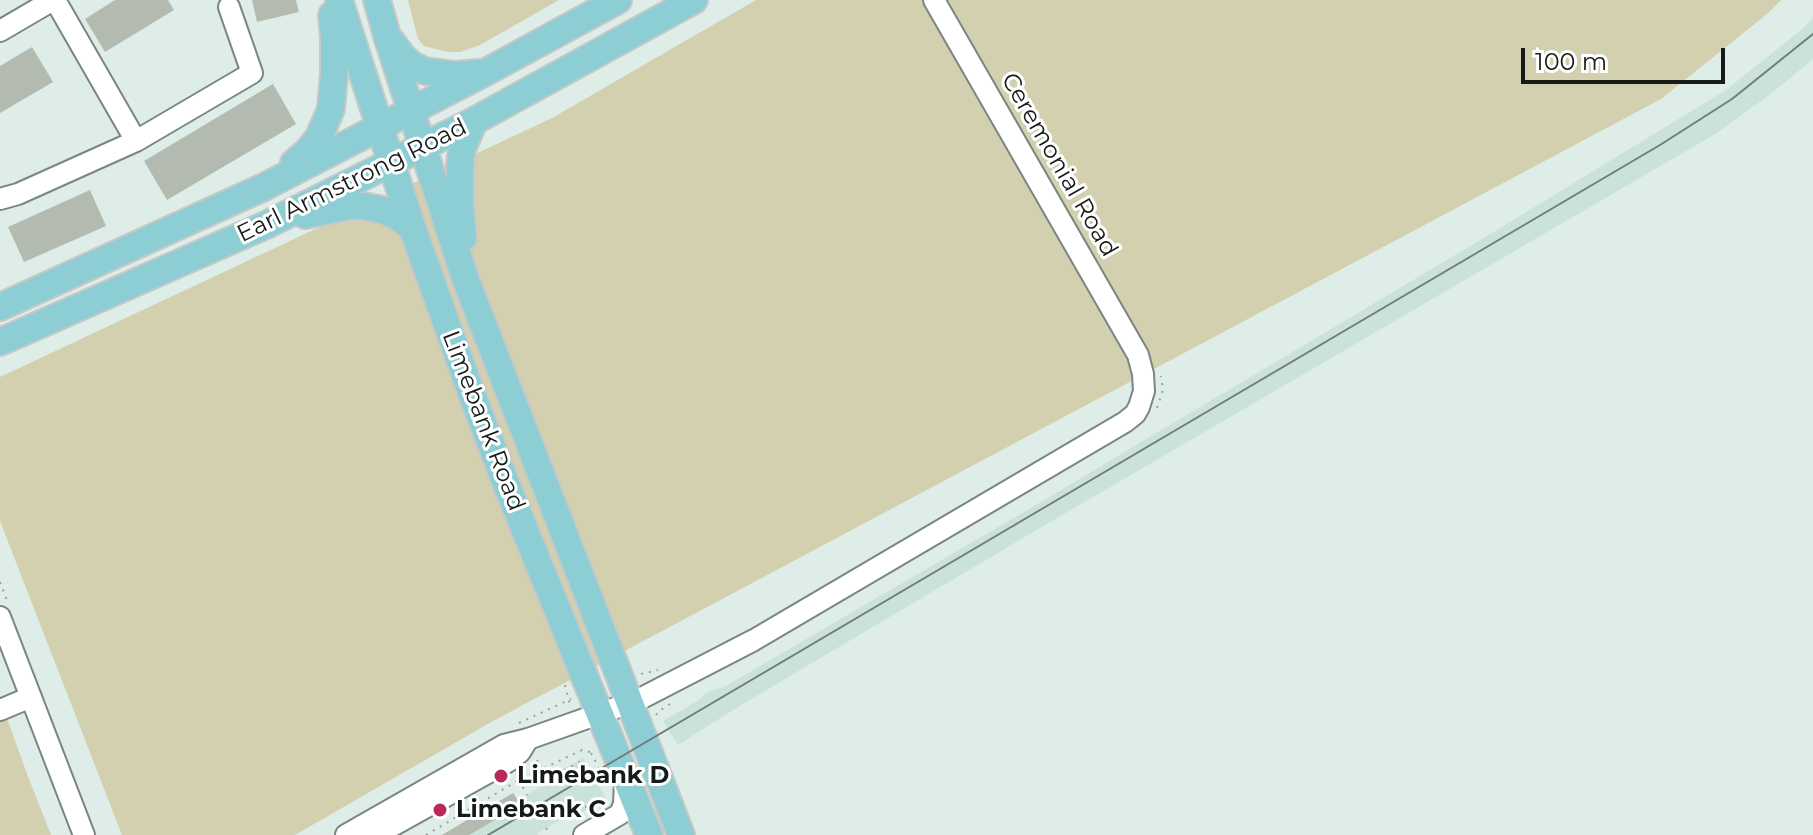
<!DOCTYPE html>
<html>
<head>
<meta charset="utf-8">
<style>
	body { margin:0 }
	#map { position:relative; width:1813px; height:835px; overflow:hidden; background:#deede7; font-family:Montserrat,sans-serif }
	canvas { display:block }
	.scale { position:absolute; left:1521px; top:48px; width:204px; height:36px; box-sizing:border-box; border:4px solid #161b19; border-top:0; padding-left:10px; font-size:24px; line-height:28px; white-space:nowrap; color:#161b19; -webkit-text-stroke:6px #fff; paint-order:stroke }
</style>
</head>
<body>
<div id="map">
<canvas width="1813" height="835"></canvas>
<div class="scale">100 m</div>
</div>
<script>
const ctx = document.querySelector('canvas').getContext('2d');
ctx.lineJoin = 'round';
function paint(path, color) { ctx.fillStyle = color; ctx.fill(path, 'evenodd'); }
const shape = rows => new Path2D(rows.map(r => 'M' + r).join(''));
function trace(path, color, width, dash) { ctx.strokeStyle = color; ctx.lineWidth = width; ctx.lineCap = dash ? 'butt' : 'round'; ctx.setLineDash(dash || []); ctx.stroke(path); }
function label(font, color, halo, rows, align = 'center') {
  ctx.font = font + ' Montserrat,sans-serif'; ctx.lineWidth = 6; ctx.setLineDash([]); ctx.textBaseline = 'middle'; ctx.strokeStyle = halo; ctx.fillStyle = color; for (const [text, x, y, turn = 0] of rows) {
    ctx.save(); ctx.translate(x, y); ctx.rotate((+turn || 0) * Math.PI / 180); ctx.textAlign = isNaN(turn) ? turn : align; if (halo) ctx.strokeText(text, 0, 0); ctx.fillText(text, 0, 0); ctx.restore();
  }
}
const built = shape([
	[1813,18,1813,59,1768,96,1715,134,1040,528,741,705,678,745,663,721,699,700,707,692,724,687,1029,509,1487,236,1726,90,1800,31],
	[583,758,606,798,578,815,575,811,538,833,538,835,449,835,447,832,513,793,518,800,556,778,554,774]
]);
const green = shape([
	[408,0,559,0,480,45,460,52,448,52,424,46,418,39],
	[756,0,1781,0,1767,14,1661,99,493,721,295,835,122,835,0,521,0,377,552,118],
	[0,699,27,774,51,835,0,835]
]);
const building = shape([
	[115,0,168,0,174,10,105,52,85,19],
	[252,0,296,0,299,12,257,22],
	[32,47,53,82,0,113,0,66],
	[273,84,296,124,167,200,144,161],
	[90,190,106,226,24,262,8,227],
	[513,793,521,805,469,835,442,835]
]);
const path = shape([
	[1157,408,1163,390,1161,376],
	[0,582,8,603],
	[641,674,658,670],
	[565,685,570,706],
	[656,715,659,711,670,704],
	[519,723,571,699],
	[591,753,601,772],
	[537,760,549,779,583,760,584,762],
	[519,780,527,795],
	[577,817,575,813,603,797,602,795],
	[546,828,550,835],
	[426,835,519,780,582,750,594,753]
]);
const minor = shape([
	[0,31,53,0],
	[136,141,252,73,229,7],
	[0,199,18,194,136,141,55,0],
	[0,617,84,835],
	[0,710,31,697],
	[346,835,504,745,528,739,638,700,754,640,1125,422,1135,414,1139,407,1144,391,1143,374,1138,355,934,0],
	[376,835,509,761,520,752,528,739],
	[584,835,620,814,624,804,625,782]
]);
const major = shape([
	[339,0,412,227,471,392,507,486,649,835],
	[377,0,387,36,465,278,681,835],
	[391,41,403,57,412,65,425,71,455,75,479,73],
	[294,163,308,151,319,137,331,109,334,74,334,37,332,15],
	[305,215,350,206,363,206,383,210,396,216,412,227],
	[463,238,460,203,460,166,462,149,474,121],
	[0,307,264,187,486,72,618,0],
	[0,342,266,225,474,121,694,0]
]);
const tram = shape([
	[488,835,1660,145,1732,99,1813,34]
]);
const markers = [
	[501,776,8,"#b82958"],
	[440,810,8,"#b82958"]
];
const streetNames = [
	["Ceremonial Road",1059,165,60],
	["Earl Armstrong Road",352,181,-26],
	["Limebank Road",483,421,69]
];
const poiNames = [
	["Limebank D",517,776],
	["Limebank C",456,810]
];
paint(built, '#cbe2d9');
paint(green, '#d2d0af');
paint(building, '#b3bbb1');
trace(minor, '#798681', 24);
trace(major, '#c7c8c8', 30);
trace(path, '#97a39e', 2, [2, 6]);
trace(minor, '#fff', 20);
trace(major, '#8cced4', 26);
trace(tram, '#727c78', 2);
for (const [x, y, r, color] of markers) { const dot = new Path2D(); dot.arc(x, y, r, 0, 2 * Math.PI); ctx.fillStyle = color; ctx.fill(dot); trace(dot, '#fff', 3); }
label('24px', '#161b19', '#fff', streetNames);
label('bold 24px', '#161b19', '#fff', poiNames, 'left');
</script>
</body>
</html>
